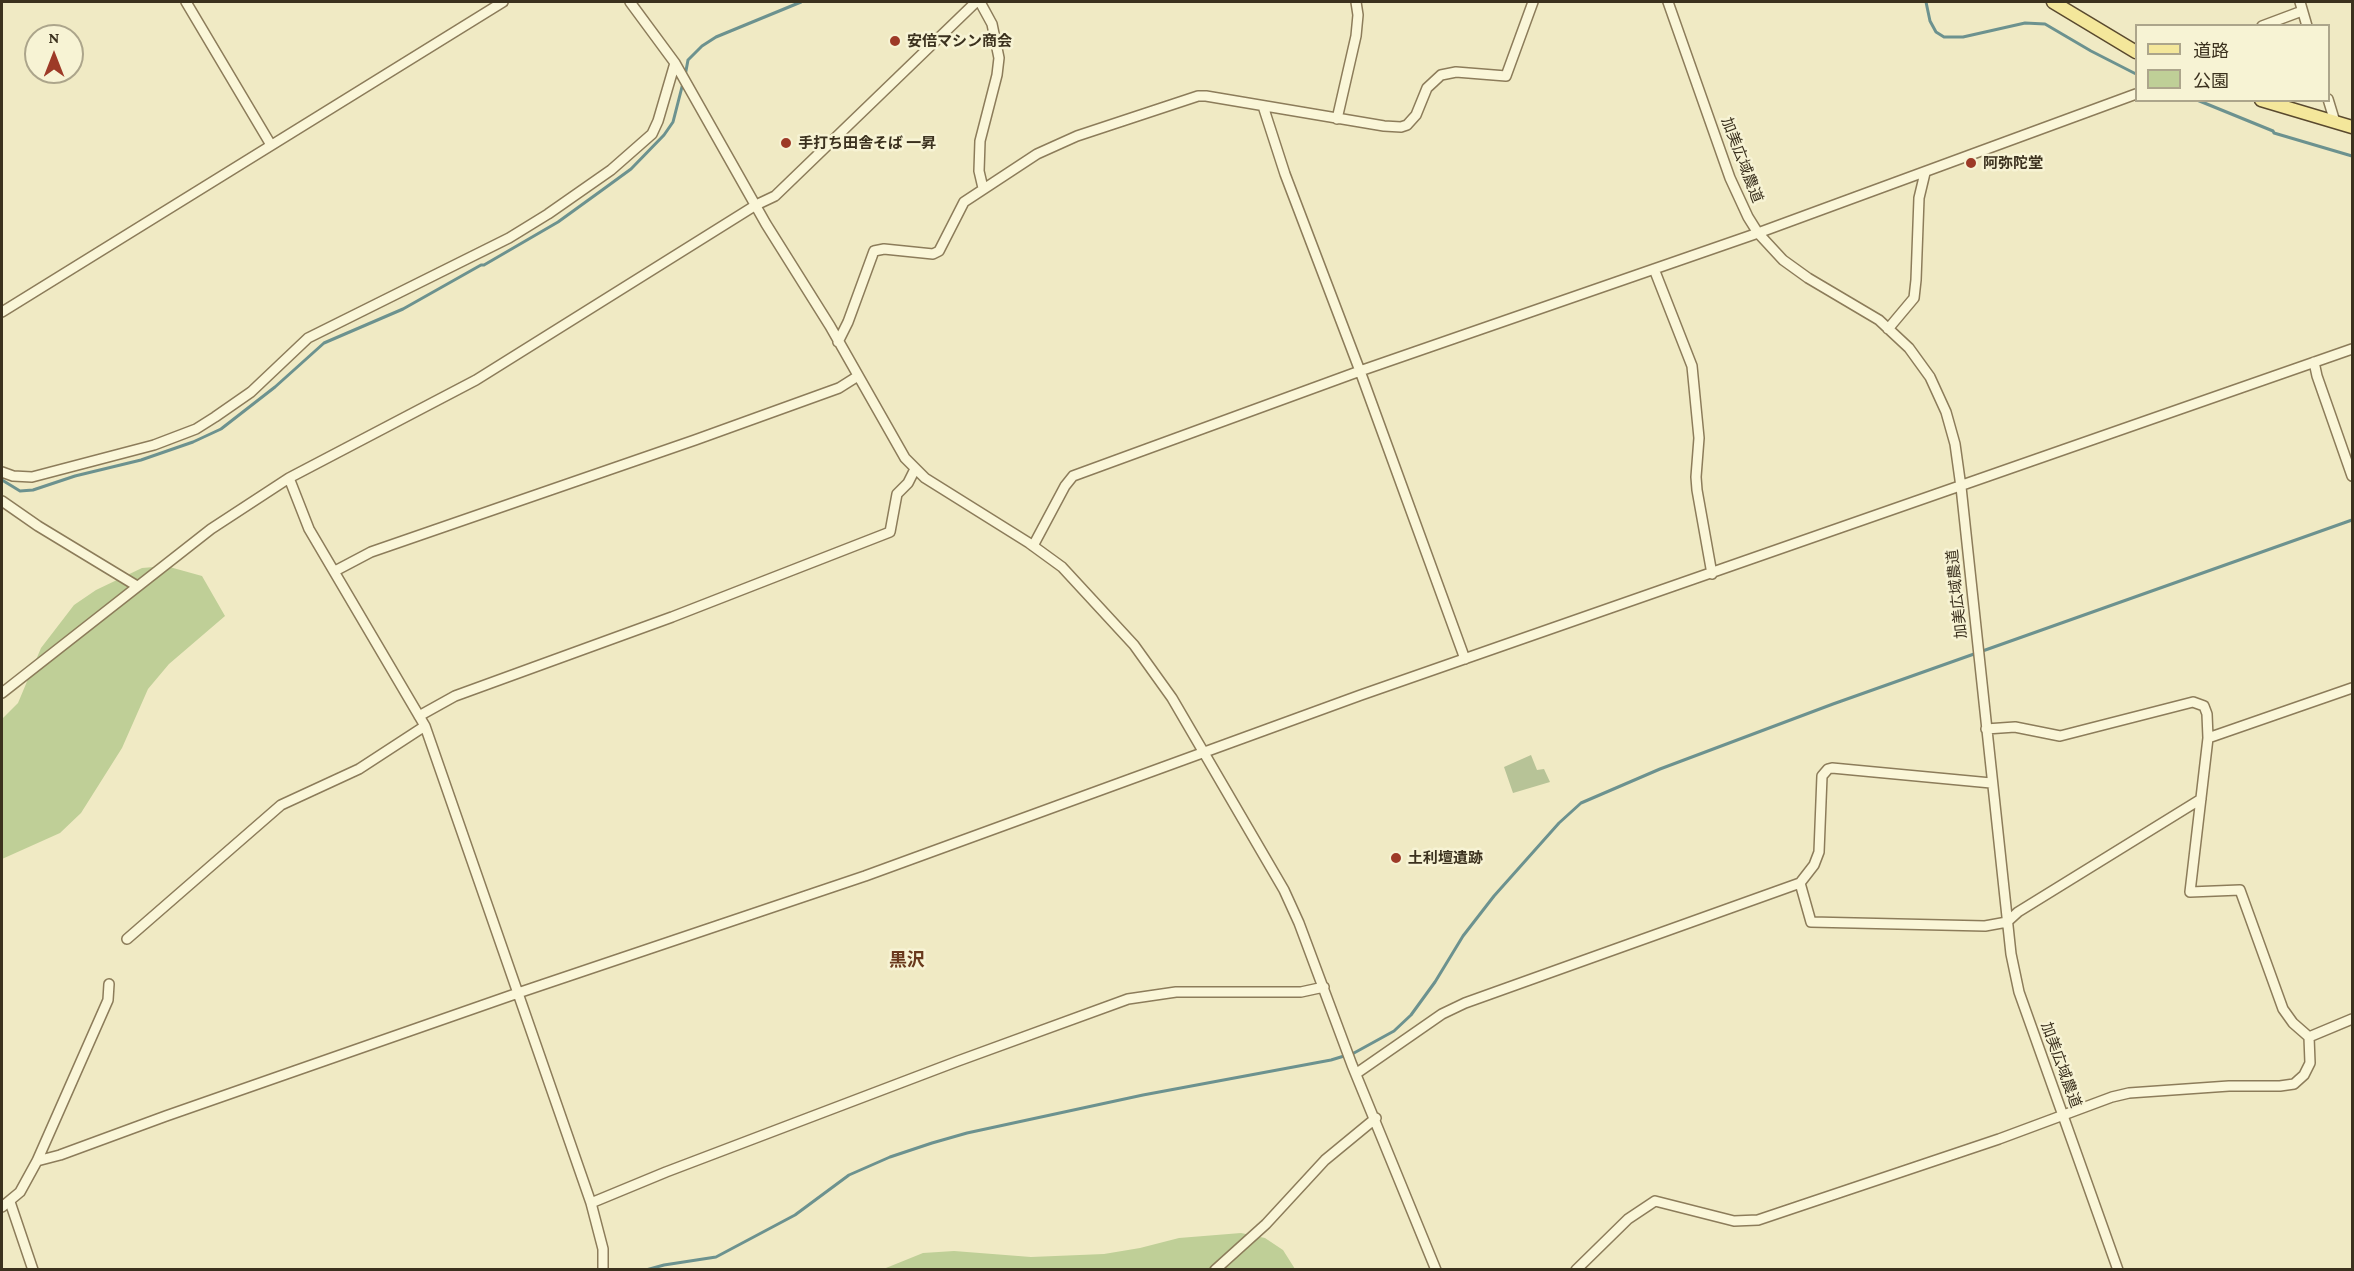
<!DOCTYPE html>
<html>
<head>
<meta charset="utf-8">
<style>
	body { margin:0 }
	#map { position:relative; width:2354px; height:1271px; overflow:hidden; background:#f0eac4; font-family:"Crimson Pro","Noto Sans JP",serif }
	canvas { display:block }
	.frame { position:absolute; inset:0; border:3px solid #3b311e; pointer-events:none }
	.legend { position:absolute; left:2135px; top:24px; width:195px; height:78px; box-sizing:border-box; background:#f7f3d4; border:2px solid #aca58b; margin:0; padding:8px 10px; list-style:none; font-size:18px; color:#3b311e }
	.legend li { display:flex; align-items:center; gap:12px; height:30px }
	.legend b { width:30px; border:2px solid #aca58b }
	.north { position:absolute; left:24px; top:24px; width:60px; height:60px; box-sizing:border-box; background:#f7f3d4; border:2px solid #aca58b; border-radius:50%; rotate:0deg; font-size:16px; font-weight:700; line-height:24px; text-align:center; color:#3b311e }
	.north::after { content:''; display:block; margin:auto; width:21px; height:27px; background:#9d3a27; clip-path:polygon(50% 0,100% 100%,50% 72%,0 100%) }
</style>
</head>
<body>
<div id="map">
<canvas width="2354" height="1271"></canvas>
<div class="frame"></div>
<ul class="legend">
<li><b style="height:8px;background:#f4e79b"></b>道路</li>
<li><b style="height:16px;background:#bfcf97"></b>公園</li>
</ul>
<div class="north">N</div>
</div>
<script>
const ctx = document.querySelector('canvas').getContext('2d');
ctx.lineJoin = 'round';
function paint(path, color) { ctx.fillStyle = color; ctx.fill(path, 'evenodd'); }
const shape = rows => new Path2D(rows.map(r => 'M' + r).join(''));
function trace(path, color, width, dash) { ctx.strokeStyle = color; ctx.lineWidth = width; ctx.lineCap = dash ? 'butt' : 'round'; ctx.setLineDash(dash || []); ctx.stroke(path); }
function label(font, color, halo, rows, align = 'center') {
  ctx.font = font + ' "Crimson Pro","Noto Sans JP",serif'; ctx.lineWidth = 5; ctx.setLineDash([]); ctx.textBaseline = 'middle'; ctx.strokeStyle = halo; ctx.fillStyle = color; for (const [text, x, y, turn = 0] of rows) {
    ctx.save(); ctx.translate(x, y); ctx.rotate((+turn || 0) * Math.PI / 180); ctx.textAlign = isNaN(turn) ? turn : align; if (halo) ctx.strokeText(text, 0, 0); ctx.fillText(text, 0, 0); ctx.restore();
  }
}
const green = shape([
	[166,566,202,576,225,616,169,664,148,689,122,748,81,813,60,833,2,859,2,719,18,703,41,648,74,605,96,590,142,568],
	[1241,1233,1265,1238,1283,1250,1295,1269,881,1270,923,1253,954,1251,1031,1257,1104,1254,1140,1248,1179,1238]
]);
const cemetery = shape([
	[1531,755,1537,770,1544,769,1550,782,1513,793,1504,767]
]);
const stream = shape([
	[1926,2,1930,21,1936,32,1944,37,1963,37,2025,23,2045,24,2091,51,2136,74],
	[685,76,688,60,702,46,716,37,801,2],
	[2197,100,2273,131,2274,133,2352,156],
	[2,480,20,491,33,490,75,476,141,460,193,442,221,429,275,387,324,343,403,309,481,265,484,265,558,222,605,188,631,169,664,135,673,122,683,83],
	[646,1270,664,1265,716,1257,795,1215,849,1175,890,1157,932,1143,967,1133,1143,1095,1331,1060,1354,1053,1394,1031,1411,1015,1435,982,1463,936,1494,896,1559,823,1581,803,1660,769,1833,704,2352,520]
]);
const minor = shape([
	[186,2,271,145],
	[630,2,675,63,766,224,830,326,905,458,925,478,1029,543,1062,567,1134,645,1172,698,1284,890,1299,923,1352,1065,1436,1270],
	[980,2,992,24,999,58,997,75,980,141,979,171,983,188],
	[1668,2,1730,178,1748,217,1758,233,1783,260,1808,278,1879,320,1909,348,1930,377,1946,412,1955,444,1961,487,2011,954,2019,992,2118,1270],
	[2300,2,2307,26],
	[2262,26,2302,11],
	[2328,99,2335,122],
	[1263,106,1285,174,1360,371,1465,659],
	[1337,119,1356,36,1358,15,1356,2],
	[1654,269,1692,366,1699,438,1696,477,1697,490,1712,574],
	[2,312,503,2],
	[1888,329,1914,298,1916,280,1919,198,1925,173],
	[838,342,848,322,874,251,884,249,933,254,939,251,964,202,1037,154,1077,136,1198,96,1206,96,1384,126,1401,127,1407,125,1416,115,1427,88,1441,75,1456,72,1506,76,1533,2],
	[2314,362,2317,376,2352,476],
	[2,472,13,476,32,477,154,445,196,429,215,417,251,392,308,338,509,238,548,214,611,170,652,134,658,121,675,63],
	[289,478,309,529,425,726,591,1203,603,1249,603,1270],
	[2,501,38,526,137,586],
	[1033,546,1065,486,1073,476,1360,371,1758,233,2136,94],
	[335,571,371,552,695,440,839,388,858,376],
	[2,693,211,529,289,478,476,380,756,205,775,196,976,2],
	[419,716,455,696,672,617,890,532,897,494,908,483,915,469],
	[2208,738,2352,688],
	[1800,883,1811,922,1985,926,2007,922,2018,912,2201,799],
	[127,939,281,805,359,769,425,726],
	[2309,1037,2352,1019],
	[1357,1073,1442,1014,1465,1003,1800,883,1814,865,1819,852,1822,776,1828,769,1832,768,1991,783],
	[37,1161,60,1155,166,1116,518,993,865,876,1361,695,2352,349],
	[10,1202,33,1270],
	[591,1203,666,1172,958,1061,1128,999,1176,992,1301,992,1324,987],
	[2,1207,20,1192,37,1161,108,1000,109,984],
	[1215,1270,1266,1224,1325,1160,1376,1118],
	[1576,1270,1628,1219,1655,1201,1734,1221,1758,1220,1999,1139,2112,1097,2129,1093,2229,1086,2280,1086,2294,1084,2304,1075,2310,1063,2309,1037,2293,1023,2283,1009,2240,890,2190,892,2208,738,2207,714,2204,706,2193,702,2060,736,2015,727,1986,729]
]);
const major = shape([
	[2053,2,2136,52],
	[2261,100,2352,127]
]);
const markers = [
	[895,41,6,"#9d3a27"],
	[786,143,6,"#9d3a27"],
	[1971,163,6,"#9d3a27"],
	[1396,858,6,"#9d3a27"]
];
const poiNames = [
	["安倍マシン商会",907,41],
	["手打ち田舎そば 一昇",798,143],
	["阿弥陀堂",1983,163],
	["土利壇遺跡",1408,858]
];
const streetNames = [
	["加美広域農道",1742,160,69],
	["加美広域農道",1957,594,-96],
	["加美広域農道",2061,1065,70]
];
const quarterNames = [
	["黒沢",907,960]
];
paint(green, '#bfcf97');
paint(cemetery, '#b7c397');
trace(stream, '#6c928f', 3);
trace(minor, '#8c7c5a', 12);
trace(major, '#59492e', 15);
trace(minor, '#faf6d8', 9);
trace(major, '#f4e79b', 12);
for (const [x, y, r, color] of markers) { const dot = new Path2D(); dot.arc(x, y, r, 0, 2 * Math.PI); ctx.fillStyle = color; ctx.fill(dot); trace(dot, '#f7f3d4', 2); }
label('bold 15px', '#3b311e', '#f7f3d4', poiNames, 'left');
label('15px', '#3b311e', '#f7f3d4', streetNames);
label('bold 18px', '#69391c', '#f7f3d4', quarterNames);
</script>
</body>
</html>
